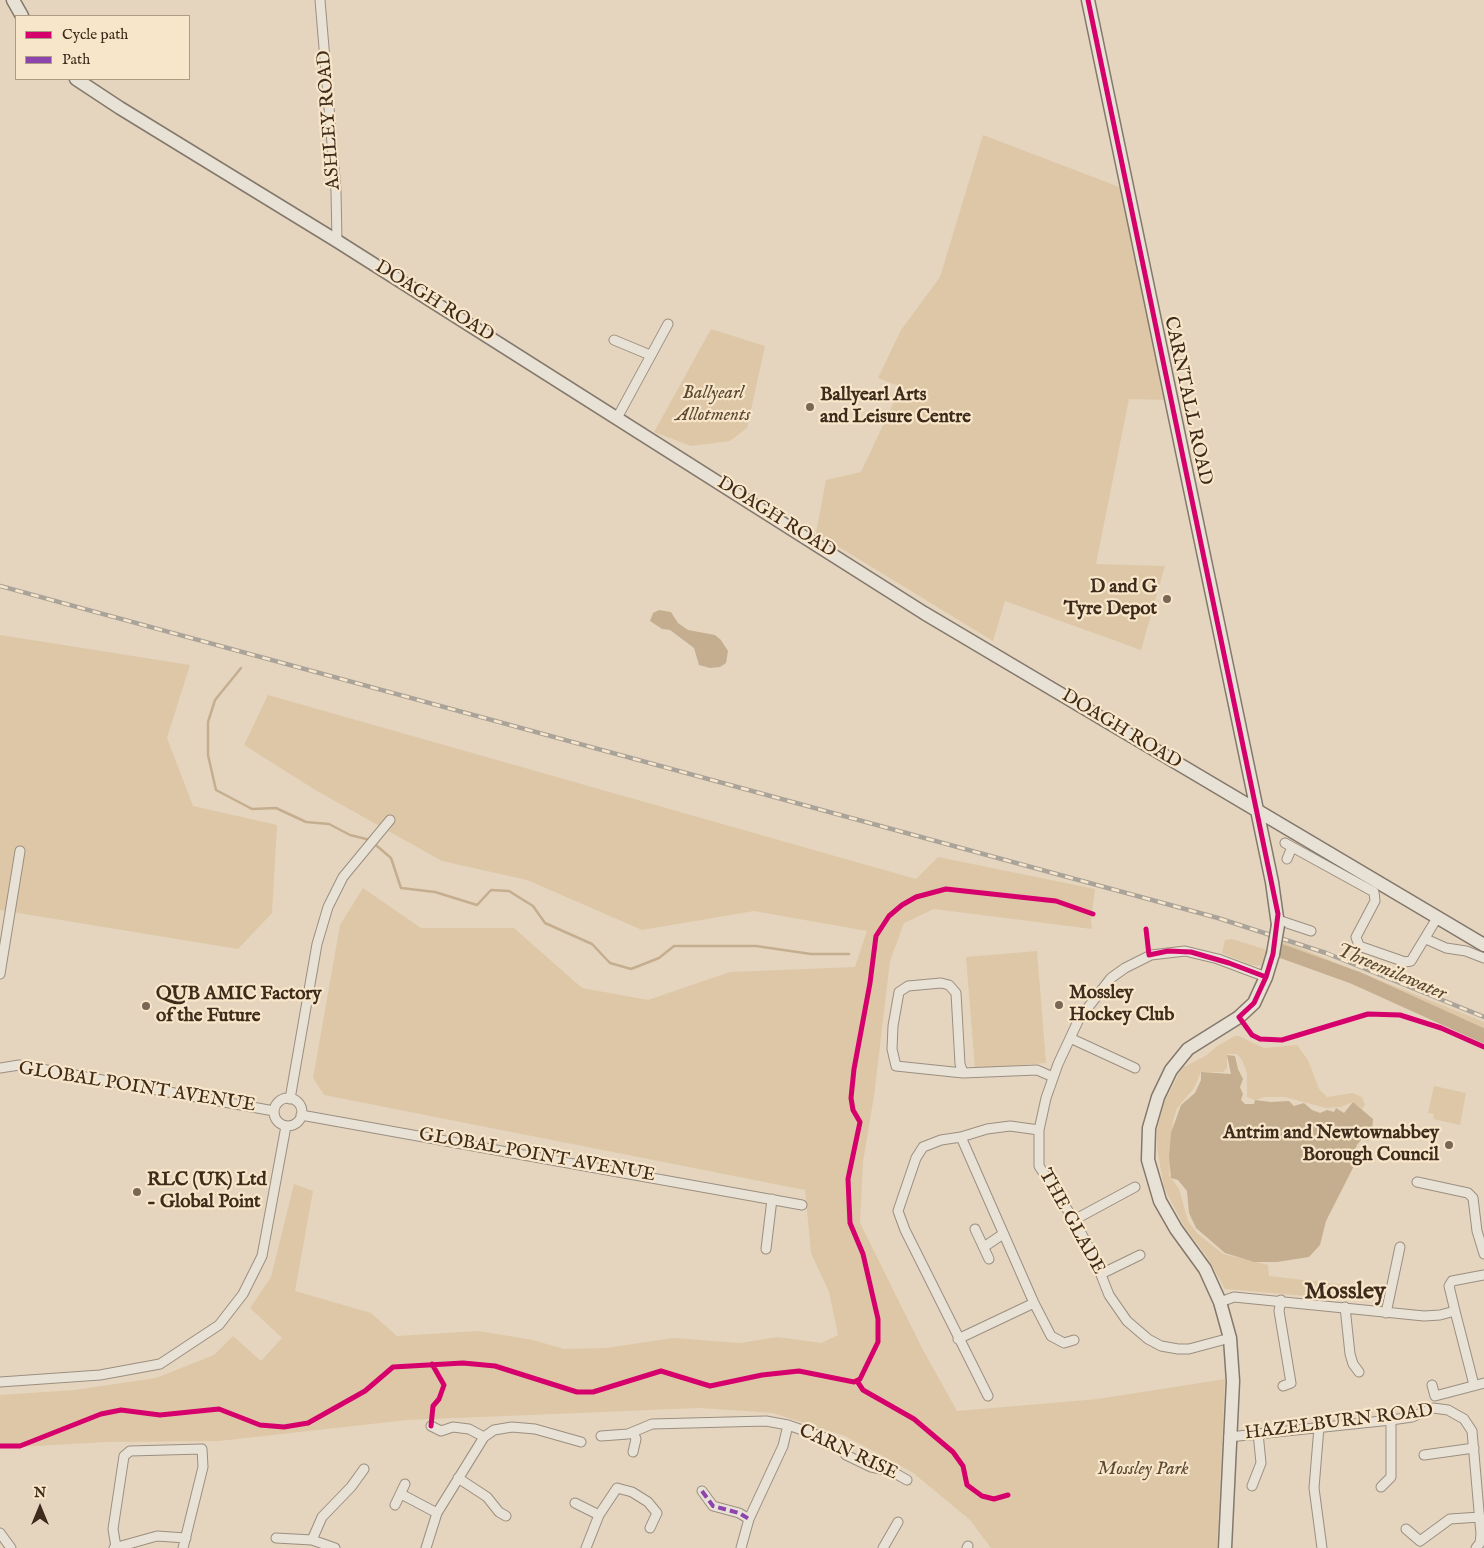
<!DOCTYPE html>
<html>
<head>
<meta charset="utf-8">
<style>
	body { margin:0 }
	#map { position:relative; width:1484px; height:1548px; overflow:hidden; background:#e5d5be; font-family:"IM FELL English",serif }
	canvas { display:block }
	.legend { position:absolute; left:15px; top:15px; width:175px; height:65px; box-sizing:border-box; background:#f8e6ca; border:1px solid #ae9b84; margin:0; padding:6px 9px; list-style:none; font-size:15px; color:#3f2b1b }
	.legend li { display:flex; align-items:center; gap:10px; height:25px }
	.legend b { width:25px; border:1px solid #ae9b84 }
	.north { position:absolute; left:15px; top:1483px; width:50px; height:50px; -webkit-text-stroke:4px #f8e6ca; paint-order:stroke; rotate:0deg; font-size:14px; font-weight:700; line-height:20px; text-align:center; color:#3f2b1b }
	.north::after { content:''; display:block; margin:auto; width:18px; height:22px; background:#3f2b1b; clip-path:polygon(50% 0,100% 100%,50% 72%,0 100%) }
</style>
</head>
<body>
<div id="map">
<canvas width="1484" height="1548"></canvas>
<ul class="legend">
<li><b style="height:6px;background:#d6006c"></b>Cycle path</li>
<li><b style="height:6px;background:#8e44ad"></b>Path</li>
</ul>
<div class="north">N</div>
</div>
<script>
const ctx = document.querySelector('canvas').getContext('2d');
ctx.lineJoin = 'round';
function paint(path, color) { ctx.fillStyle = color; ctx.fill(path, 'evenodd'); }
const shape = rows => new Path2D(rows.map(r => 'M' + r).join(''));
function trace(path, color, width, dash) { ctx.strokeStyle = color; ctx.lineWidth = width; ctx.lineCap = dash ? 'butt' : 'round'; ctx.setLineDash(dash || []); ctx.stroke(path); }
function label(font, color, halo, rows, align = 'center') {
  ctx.font = font + ' "IM FELL English",serif'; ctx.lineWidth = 4.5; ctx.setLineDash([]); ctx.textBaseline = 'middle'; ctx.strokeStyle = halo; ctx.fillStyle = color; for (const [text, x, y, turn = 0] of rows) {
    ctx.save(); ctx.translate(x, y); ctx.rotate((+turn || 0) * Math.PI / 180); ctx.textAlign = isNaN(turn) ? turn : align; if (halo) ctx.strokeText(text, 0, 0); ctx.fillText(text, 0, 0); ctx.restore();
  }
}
const green = shape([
	[983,135,1122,188,1167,400,1129,399,1096,564,1165,566,1141,650,1005,601,993,641,816,533,826,480,861,472,901,387,878,378,901,330,940,277],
	[711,329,765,346,747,428,730,441,691,446,654,432],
	[0,635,190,665,167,738,193,806,277,825,272,913,238,949,0,910],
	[268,695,916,879,938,857,1095,889,1091,920,1092,929,934,909,904,923,890,961,874,1096,863,1162,860,1223,923,1350,957,1411,1098,1399,1225,1379,1217,1548,991,1548,970,1520,912,1472,845,1436,773,1413,699,1408,407,1420,219,1441,107,1442,0,1448,0,1395,74,1390,156,1378,214,1355,233,1336,261,1361,282,1338,250,1308,271,1277,294,1184,313,1191,295,1291,371,1313,397,1336,479,1331,533,1340,564,1349,606,1348,673,1338,740,1343,778,1337,821,1343,838,1335,829,1292,811,1253,805,1190,324,1095,313,1078,340,925,363,888,421,928,514,928,582,988,648,1000,730,972,855,967,867,931,754,911,642,930,527,880,442,861,317,791,244,745],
	[1232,939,1267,950,1261,966,1251,965,1222,953,1225,940],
	[1282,941,1484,1022,1484,1037,1279,955],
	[1037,951,1046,1063,975,1069,966,957],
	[1235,1036,1239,1036,1264,1048,1297,1045,1308,1060,1319,1089,1327,1097,1352,1093,1362,1097,1365,1105,1362,1109,1353,1102,1341,1107,1326,1108,1285,1097,1265,1097,1255,1100,1247,1097,1247,1073,1242,1060,1237,1054,1227,1054,1227,1068,1223,1072,1201,1072,1194,1088,1177,1108,1173,1121,1169,1175,1179,1189,1188,1221,1197,1233,1223,1254,1268,1265,1269,1276,1355,1286,1353,1300,1225,1289,1207,1257,1184,1226,1164,1188,1157,1148,1157,1129,1164,1103,1182,1068,1207,1055,1217,1046],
	[1434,1086,1466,1093,1460,1125,1433,1119,1434,1114,1428,1113]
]);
const water = shape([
	[659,610,671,612,678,623,688,630,715,635,721,640,728,651,726,663,720,667,710,668,699,665,694,648,670,630,662,629,650,621,653,613],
	[1227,1055,1235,1056,1238,1069,1243,1079,1240,1087,1243,1094,1241,1100,1245,1104,1254,1104,1255,1100,1271,1102,1289,1101,1294,1106,1304,1103,1312,1110,1320,1113,1327,1110,1334,1112,1336,1108,1344,1113,1353,1102,1373,1119,1372,1133,1368,1141,1361,1140,1357,1145,1355,1150,1359,1156,1326,1221,1320,1245,1309,1257,1277,1262,1254,1262,1225,1253,1196,1228,1189,1213,1187,1191,1178,1180,1171,1178,1169,1157,1171,1133,1181,1105,1195,1093,1201,1080,1201,1072,1231,1074]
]);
const stream = shape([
	[241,668,215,700,208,722,208,755,216,790,252,809,276,808,306,822,329,824,350,835,370,840,391,858,401,888,435,892,477,905,491,890,509,891,533,906,545,923,592,944,610,963,631,969,659,958,674,946,756,946,811,954,849,954]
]);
const river = shape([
	[1281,951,1356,978,1484,1036]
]);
const street = shape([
	[320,0,336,191,337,241],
	[614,340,650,355],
	[617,418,668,324],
	[1285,843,1374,892,1375,901,1356,937,1359,946,1405,962,1411,961,1437,918],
	[1287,859,1292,847],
	[1278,920,1311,931],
	[1426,939,1446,948,1466,951,1484,958],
	[0,974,20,851],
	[1070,1038,1135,1068],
	[0,1068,19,1065,274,1111],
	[963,1073,960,1064,956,993,949,985,941,983,908,986,899,992,893,1026,892,1049,896,1066,963,1073,1037,1070,1053,1077],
	'274 1112a14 14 0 1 1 28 0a14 14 0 1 1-28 0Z',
	[290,1099,317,944,328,907,343,877,390,820],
	[301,1115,802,1205],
	[961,1137,1034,1303,1051,1336,1064,1343,1074,1340],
	[1417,1182,1468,1193,1473,1198,1477,1231,1484,1254],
	[1074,1220,1135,1187],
	[975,1229,989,1259],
	[984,1247,1003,1234],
	[766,1249,772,1199],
	[1101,1274,1140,1255],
	[1281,1300,1279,1311,1291,1383,1283,1386],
	[1220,1302,1234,1297,1424,1316,1440,1315,1455,1311,1449,1286,1452,1281,1484,1275],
	[1345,1307,1350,1354,1353,1364,1359,1372],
	[1455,1311,1474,1385],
	[1386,1313,1400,1247],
	[1230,1338,1189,1349,1178,1349,1161,1346,1148,1339,1127,1321,1109,1295,1094,1257,1074,1220,1039,1166,1039,1130,1046,1098,1058,1064,1079,1019,1111,978,1125,968,1151,955,1185,951,1218,959,1266,977],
	[958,1339,1034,1303],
	[0,1382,100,1375,160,1364,219,1325,243,1294,262,1256,286,1126],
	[1432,1385,1435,1396,1484,1383],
	[988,1396,905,1230,898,1211,916,1158,923,1147,941,1140,961,1137,987,1129,1010,1126,1039,1130],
	[431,1426,441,1431,453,1427,469,1429,484,1437],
	[1319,1427,1314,1488,1322,1548],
	[601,1436,628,1434,652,1424,766,1421,788,1425,825,1438,836,1444,846,1455,871,1467,891,1471,907,1480],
	[1229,1437,1391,1420,1412,1417,1433,1408,1448,1410,1464,1419,1472,1431,1481,1534,1480,1543,1476,1548],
	[633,1452,636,1439,633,1432],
	[1424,1455,1474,1448],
	[458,1478,487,1497,499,1512,506,1516],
	[1252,1486,1261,1463,1258,1433],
	[1381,1487,1391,1477,1391,1420],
	[702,1491,713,1506,739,1513,749,1519],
	[401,1494,437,1513],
	[575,1503,599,1515],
	[395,1505,405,1484],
	[1406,1529,1420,1541,1450,1519,1480,1517],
	[0,1533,11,1548],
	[276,1538,312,1540,335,1548],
	[312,1540,322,1517,351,1487,364,1469],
	[116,1547,113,1529,124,1456,130,1451,202,1449,203,1467,183,1548],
	[114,1548,157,1536,186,1538],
	[426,1548,437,1513,484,1437,494,1430,512,1427,535,1429,581,1442],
	[586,1548,599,1515,617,1488,632,1492,648,1502,657,1513,650,1528],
	[741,1548,749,1519,783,1446,788,1425],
	[883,1548,898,1522],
	[967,1548,968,1546]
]);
const secondary = shape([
	[13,0,22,16],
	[1088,0,1272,882,1278,925],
	[76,79,120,108,337,241,924,613,1484,945],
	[1225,1548,1233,1381,1230,1338,1220,1302,1205,1269,1176,1229,1160,1201,1148,1160,1149,1128,1158,1097,1171,1070,1188,1049,1239,1017,1254,1003,1266,977,1273,954]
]);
const rail = shape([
	[0,586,1218,918,1326,953,1484,1017]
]);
const secondaryBridge = shape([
	[1273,954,1278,925]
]);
const quiet = shape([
	[702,1491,713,1506,739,1513,749,1519]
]);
const cycleway = shape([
	[1088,0,1278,914,1273,954,1266,977,1254,1003,1239,1017,1252,1035,1260,1039,1282,1040,1368,1014,1400,1015,1441,1028,1484,1047],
	[1146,929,1149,955,1168,951,1191,952,1229,963,1266,977],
	[857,1381,863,1390,914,1419,953,1452,963,1466,967,1485,982,1496,994,1499,1008,1495],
	[431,1426,433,1406,439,1399,444,1385,432,1364],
	[0,1446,20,1446,101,1414,121,1410,160,1415,219,1409,260,1425,284,1427,308,1423,365,1391,393,1367,463,1363,495,1366,577,1392,593,1392,661,1371,710,1386,762,1375,799,1371,854,1382,860,1379,878,1342,878,1319,863,1254,850,1223,848,1179,860,1122,853,1110,851,1098,854,1069,870,983,876,936,889,916,902,905,916,897,946,889,1056,901,1093,914]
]);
const markers = [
	[810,407,5,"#796654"],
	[1167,599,5,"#796654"],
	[1059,1005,5,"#796654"],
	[146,1006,5,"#796654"],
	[1449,1145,5,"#796654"],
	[137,1192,5,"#796654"]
];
const streetNames = [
	["ASHLEY ROAD",330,120,-94],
	["DOAGH ROAD",434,302,32],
	["CARNTALL ROAD",1187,401,78],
	["DOAGH ROAD",776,518,32],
	["DOAGH ROAD",1121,730,31],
	["GLOBAL POINT AVENUE",137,1088,9],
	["GLOBAL POINT AVENUE",537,1156,10],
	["THE GLADE",1071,1222,61],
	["HAZELBURN ROAD",1339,1423,-7],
	["CARN RISE",848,1453,25]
];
const parkNames = [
	["Ballyearl",713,394],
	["Allotments",713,416],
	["Mossley Park",1143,1470]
];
const poiNames = [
	["Ballyearl Arts",820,396],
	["and Leisure Centre",820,418],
	["D and G",1157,588,"right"],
	["Tyre Depot",1157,610,"right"],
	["Mossley",1069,994],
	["Hockey Club",1069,1016],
	["QUB AMIC Factory",156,995],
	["of the Future",156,1017],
	["Antrim and Newtownabbey",1439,1134,"right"],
	["Borough Council",1439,1156,"right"],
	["RLC (UK) Ltd",147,1181],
	["- Global Point",147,1203]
];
const waterNames = [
	["Threemilewater",1391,973,23]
];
const districtNames = [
	["Mossley",1345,1293]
];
paint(green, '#ddc7a7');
paint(water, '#c5ae90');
trace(stream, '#c5ae90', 2.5);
trace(river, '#c5ae90', 14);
trace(street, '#9b8f80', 11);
trace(secondary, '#83786b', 15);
trace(street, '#e8e1d5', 9);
trace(secondary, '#e8e1d5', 12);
trace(rail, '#aaa399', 4.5);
trace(rail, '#f8e6ca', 2.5, [8]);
trace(secondaryBridge, '#83786b', 15, []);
trace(secondaryBridge, '#e8e1d5', 12);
trace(quiet, '#8e44ad', 4, [8, 4]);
trace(cycleway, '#d6006c', 5);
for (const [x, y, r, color] of markers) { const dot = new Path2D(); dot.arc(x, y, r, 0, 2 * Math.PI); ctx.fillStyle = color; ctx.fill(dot); trace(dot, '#f8e6ca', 2); }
label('19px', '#3f2b1b', '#f8e6ca', streetNames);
label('italic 19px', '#5d4833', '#f8e6ca', parkNames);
label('bold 19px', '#3f2b1b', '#f8e6ca', poiNames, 'left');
label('italic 20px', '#5d4833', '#f8e6ca', waterNames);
label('bold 24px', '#3f2b1b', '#f8e6ca', districtNames);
</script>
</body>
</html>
